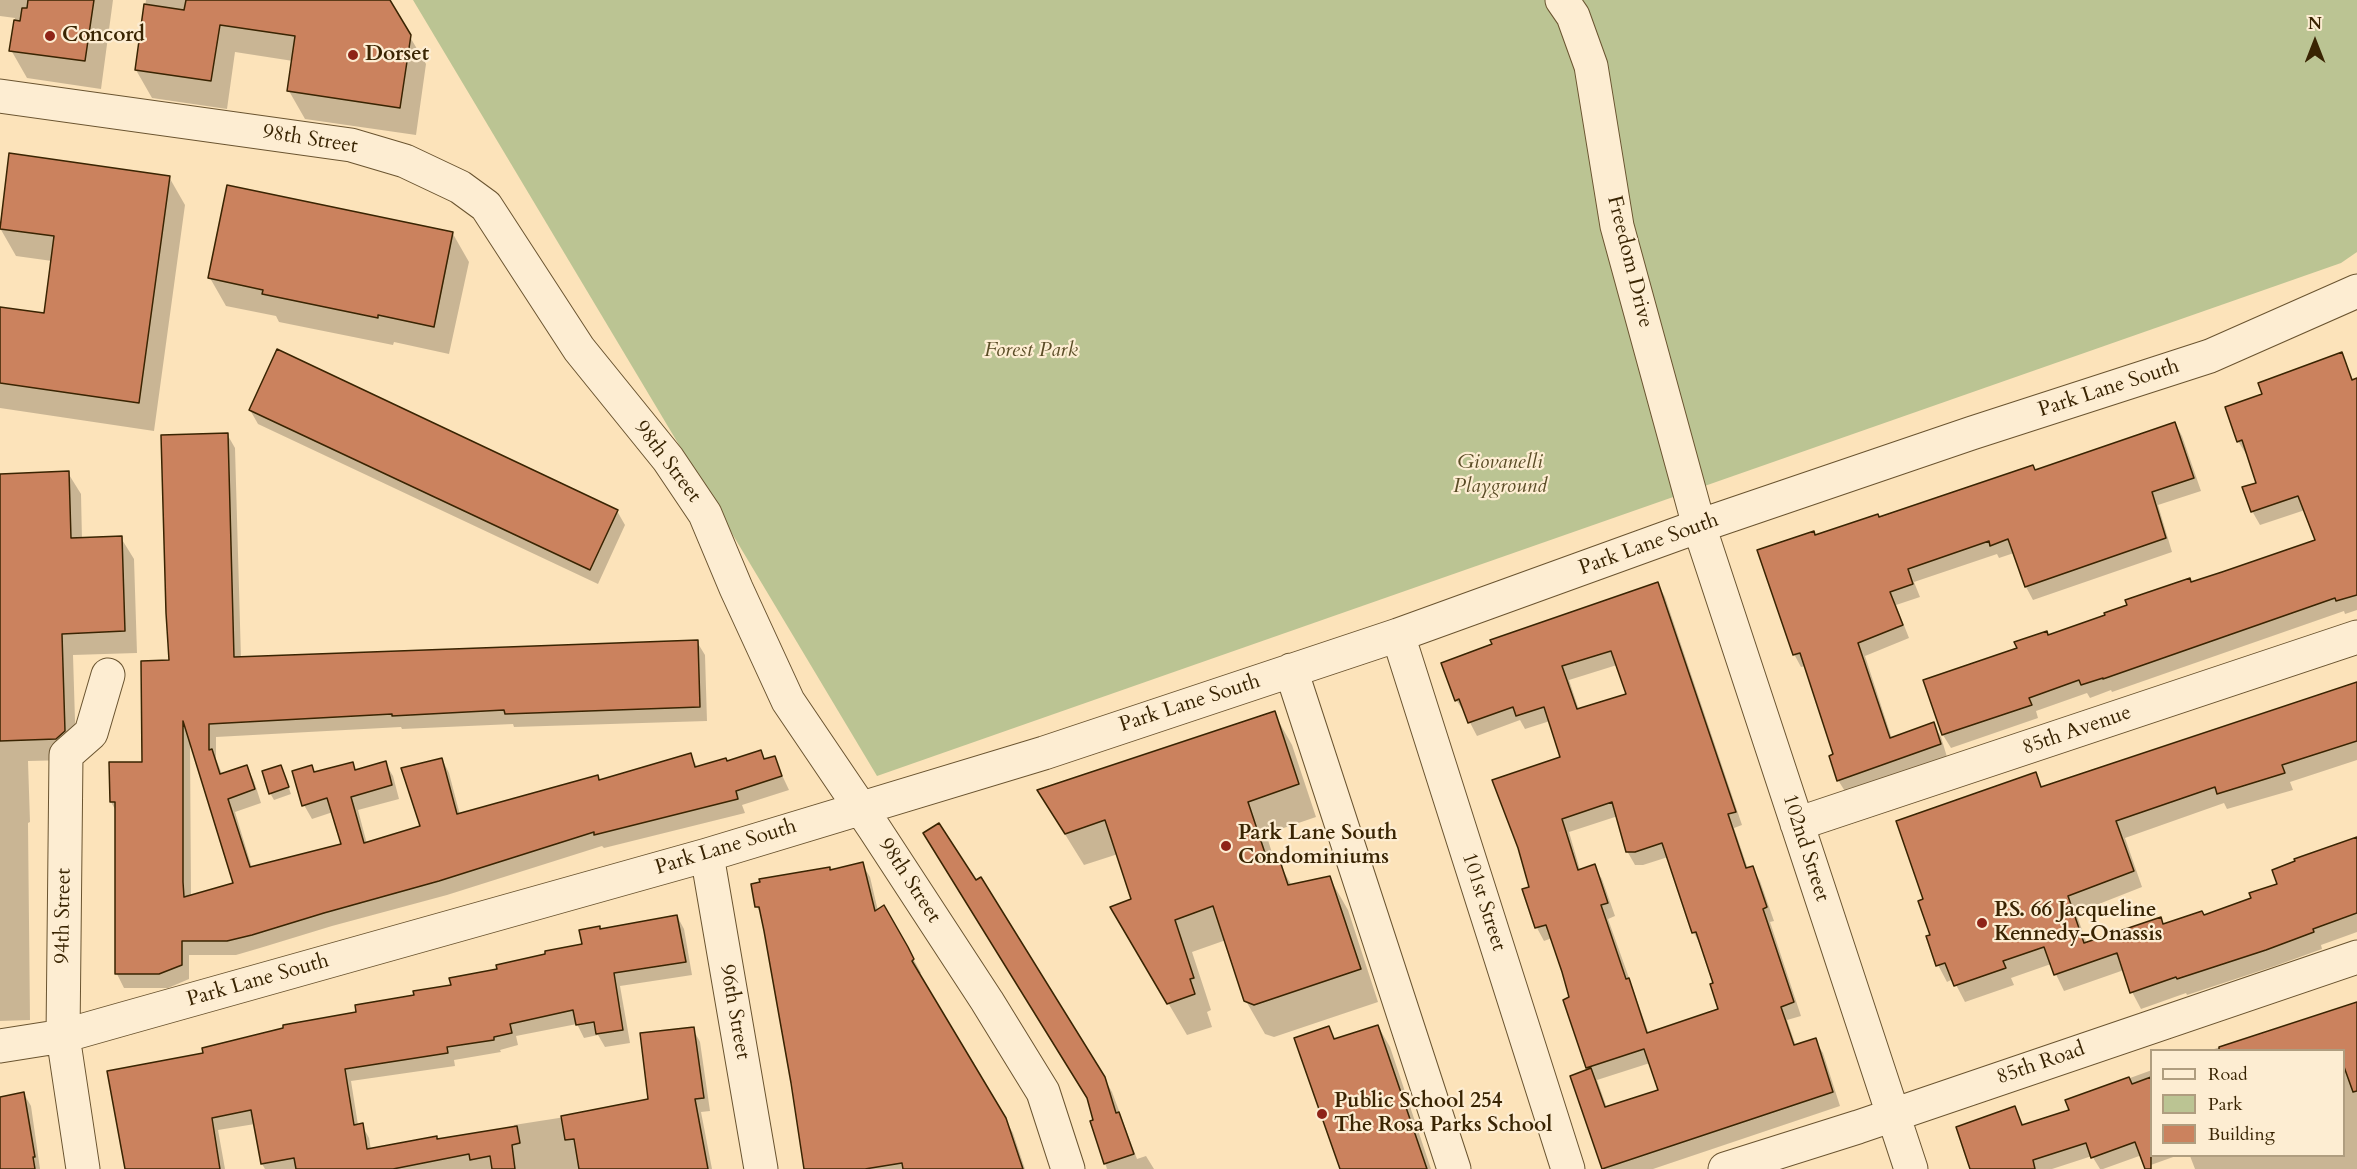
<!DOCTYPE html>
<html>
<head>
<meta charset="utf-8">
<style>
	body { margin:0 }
	#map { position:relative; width:2357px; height:1169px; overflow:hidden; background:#fce3ba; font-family:Cardo,serif }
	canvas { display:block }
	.legend { position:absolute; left:2150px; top:1049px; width:195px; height:108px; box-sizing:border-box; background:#fdedd2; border:2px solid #af9d7f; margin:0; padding:8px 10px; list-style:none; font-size:18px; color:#392402 }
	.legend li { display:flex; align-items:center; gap:12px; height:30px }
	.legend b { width:30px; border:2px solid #af9d7f }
	.north { position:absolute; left:2285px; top:12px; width:60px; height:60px; -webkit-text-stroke:4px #fdedd2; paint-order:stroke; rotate:0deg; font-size:16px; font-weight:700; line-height:24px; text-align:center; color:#392402 }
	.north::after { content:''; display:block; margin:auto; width:21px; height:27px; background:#392402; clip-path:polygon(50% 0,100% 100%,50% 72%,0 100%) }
</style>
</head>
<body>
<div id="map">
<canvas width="2357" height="1169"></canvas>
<ul class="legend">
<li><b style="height:8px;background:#fdedd2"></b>Road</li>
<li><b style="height:16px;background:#bbc493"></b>Park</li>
<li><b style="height:16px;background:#cb825e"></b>Building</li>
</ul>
<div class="north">N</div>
</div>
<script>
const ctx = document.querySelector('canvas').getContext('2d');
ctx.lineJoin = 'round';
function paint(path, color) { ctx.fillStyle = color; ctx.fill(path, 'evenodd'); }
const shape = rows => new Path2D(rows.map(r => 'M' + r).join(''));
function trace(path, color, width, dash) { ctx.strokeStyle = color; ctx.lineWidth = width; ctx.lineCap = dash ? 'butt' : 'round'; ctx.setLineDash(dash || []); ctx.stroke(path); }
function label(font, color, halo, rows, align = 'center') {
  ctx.font = font + ' Cardo,serif'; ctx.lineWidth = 4.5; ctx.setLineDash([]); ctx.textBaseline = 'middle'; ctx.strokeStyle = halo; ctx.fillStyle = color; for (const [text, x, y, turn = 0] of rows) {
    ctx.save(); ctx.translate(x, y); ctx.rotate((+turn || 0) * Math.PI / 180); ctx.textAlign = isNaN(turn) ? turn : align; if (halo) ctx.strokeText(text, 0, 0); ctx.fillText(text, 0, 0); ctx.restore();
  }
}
const green = shape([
	[413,0,2357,0,2357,252,2341,263,877,776]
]);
const shadow = shape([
	[0,0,113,0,101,89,27,78,11,50,15,18,0,16],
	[146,0,388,0,426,64,416,135,305,119,289,91,293,61,235,52,227,109,152,98,136,70],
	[10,155,169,177,185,205,154,431,0,408,0,308,45,314,52,261,16,256,0,228],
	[453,234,469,262,449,354,394,342,393,345,279,322,276,316,226,306,210,278],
	[2341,354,2357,388,2357,610,2345,614,2344,611,2112,692,2111,690,2090,698,2087,693,2036,711,2038,718,1951,748,1943,735,1925,681,2018,649,2191,584,2317,541,2305,510,2260,525,2252,511,2258,484,2248,454,2246,454,2238,441,2264,394],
	[250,410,617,511,625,525,598,584,258,424],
	[2175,423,2182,436,2201,491,2158,505,2172,552,2033,600,2026,587,2014,553,1999,558,1997,554,1914,582,1920,597,1896,605,1909,638,1865,656,1892,739,1933,724,1941,737,1947,757,1846,793,1838,780,1835,755,1806,666,1801,667,1794,654,1816,537,2035,471],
	[227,434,235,448,241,659,697,642,705,655,707,721,514,727,513,724,402,729,401,727,216,737,216,759,222,774,247,767,254,781,261,803,235,812,252,868,343,845,333,812,312,819,304,805,311,767,315,774,352,764,356,771,385,763,393,776,399,799,358,810,367,844,422,827,442,759,449,773,460,815,600,782,690,755,698,768,727,762,760,752,765,760,774,758,789,790,742,805,745,813,604,848,602,846,447,895,332,926,260,948,236,955,189,955,189,979,168,988,124,988,117,974,116,811,111,802,111,763,144,763],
	[190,742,235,884,191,897],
	[68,473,81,494,82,540,121,538,134,559,137,653,73,655,76,753,69,760,28,761,30,822,28,823,30,1020,0,1021,0,475],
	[1658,584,1665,597,1742,825,1734,828,1748,869,1752,867,1760,881,1774,921,1770,922,1801,1016,1787,1020,1796,1046,1815,1040,1823,1053,1840,1106,1653,1169,1604,1169,1572,1077,1589,1070,1571,998,1552,938,1544,941,1537,928,1531,887,1562,758,1550,721,1525,729,1520,720,1477,736,1465,713,1456,700],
	[1617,665,1628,695,1579,710,1569,680],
	[1618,816,1627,851,1635,865,1643,865,1668,857,1694,933,1701,946,1714,984,1720,1010,1649,1034,1608,919,1615,916,1602,879,1594,866,1580,870,1569,832],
	[1650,1063,1660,1091,1607,1108,1597,1080],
	[2357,682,2357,760,2290,782,2293,790,2227,809,2224,803,2125,838,2142,887,2076,913,2087,944,2204,916,2253,899,2357,839,2357,932,2321,945,2322,949,2275,966,2187,995,2186,993,2141,1009,2132,992,2124,970,2064,991,2051,964,2011,978,2014,985,1965,1002,1953,979,1947,982,1938,965,1925,900,2035,774,2043,788],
	[1274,713,1292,745,1316,817,1266,834,1275,862,1280,865,1292,886,1329,877,1348,910,1378,1002,1274,1037,1265,1034,1246,1001,1226,940,1192,952,1211,1010,1207,1012,1212,1027,1187,1035,1112,908,1133,900,1118,854,1084,865,1058,823],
	[281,766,291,794,274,800,270,793],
	[862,864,870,877,878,911,883,908,915,962,921,973,919,974,1013,1133,1025,1169,806,1169,762,916,757,907,831,872],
	[677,916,684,929,692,975,620,986,630,1043,605,1047,598,1035,584,1038,577,1024,516,1036,518,1045,500,1050,501,1052,454,1060,455,1066,351,1081,358,1125,362,1125,369,1138,371,1150,438,1141,514,1128,514,1125,610,1110,650,1100,693,1029,700,1042,710,1111,701,1112,712,1169,265,1169,262,1164,255,1124,218,1130,225,1169,126,1169,205,1055,452,986,584,945,601,930],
	[2357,1004,2357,1169,2195,1169,2190,1156,2344,1156,2344,1050,2211,1050],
	[1378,1026,1390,1047,1431,1169,1342,1169,1329,1028,1336,1040],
	[2152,1070,2152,1156,2176,1156,2148,1166,2142,1155,2103,1169,2100,1169,2092,1156,2052,1169,1972,1169,2015,1108,2024,1126,2071,1111,2067,1101],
	[1104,1078,1112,1092,1137,1159,1146,1156,1154,1169,1107,1169,1092,1122,1095,1121],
	[24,1094,31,1106,40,1169,0,1169,0,1104]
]);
const building = shape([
	[28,0,94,0,85,61,9,51,14,20,20,21,22,8,27,8,28,0],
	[186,0,390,0,411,35,400,108,287,91,295,36,220,25,211,81,135,70,144,4,184,10,186,0],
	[9,153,170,176,139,403,0,383,0,307,44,313,54,236,0,229,9,153],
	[227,185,453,232,434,327,378,315,378,318,262,294,263,290,208,278,227,185],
	[277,349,618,510,590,570,249,410,277,349],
	[2342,352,2352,380,2357,378,2357,595,2336,601,2335,598,2103,679,2103,678,2081,685,2079,680,2029,698,2032,705,1942,735,1923,680,2017,648,2014,642,2047,631,2048,635,2105,615,2104,613,2127,605,2125,600,2190,578,2191,582,2222,572,2315,540,2298,496,2251,512,2242,487,2256,483,2242,440,2237,442,2225,407,2262,394,2258,383,2342,352],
	[2175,422,2194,478,2152,492,2166,538,2025,587,2008,539,1990,546,1989,541,1908,569,1913,584,1890,592,1903,625,1858,643,1890,738,1934,722,1941,744,1837,781,1829,756,1833,754,1800,653,1793,655,1757,550,1814,531,1815,535,1878,514,1879,517,2033,465,2035,470,2175,422],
	[228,433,234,657,698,640,700,707,505,714,504,710,392,716,392,714,209,724,209,750,212,749,220,774,247,765,255,789,228,799,250,867,341,844,327,798,302,806,292,771,312,765,314,772,353,762,355,770,386,761,392,785,351,797,364,843,420,826,401,768,442,758,457,814,598,775,599,780,691,753,695,767,726,758,727,761,761,750,764,759,775,756,782,776,736,791,738,799,594,835,594,832,439,881,324,913,252,935,227,941,182,941,182,965,159,974,115,974,115,802,110,802,109,762,142,762,141,661,169,660,166,613,161,435,228,433],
	[183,721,233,883,184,897,183,882,183,721],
	[69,471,71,538,122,536,125,631,62,634,65,731,56,739,0,741,0,474,69,471],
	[1658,582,1736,812,1728,814,1746,868,1753,866,1767,907,1763,909,1794,1002,1781,1007,1794,1045,1816,1038,1833,1092,1602,1169,1570,1076,1591,1068,1605,1107,1658,1090,1644,1049,1586,1068,1563,1000,1569,997,1562,972,1546,925,1535,928,1522,889,1529,887,1518,848,1492,780,1560,757,1544,707,1516,716,1513,707,1468,723,1459,699,1455,701,1441,663,1492,644,1490,640,1658,582],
	[1611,651,1626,694,1577,709,1562,666,1611,651],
	[1612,802,1626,852,1635,852,1662,843,1692,933,1696,932,1713,983,1710,984,1718,1009,1647,1033,1629,978,1626,979,1601,905,1608,903,1595,864,1578,870,1562,819,1612,802],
	[2357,682,2357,741,2282,765,2285,773,2217,794,2215,787,2116,821,2134,871,2068,896,2084,943,2161,917,2163,924,2202,911,2204,915,2251,898,2249,893,2277,884,2272,870,2295,861,2294,859,2357,837,2357,913,2313,929,2314,932,2266,950,2177,979,2176,977,2130,993,2117,953,2054,975,2044,947,2003,961,2006,968,1954,986,1945,963,1936,966,1926,936,1930,935,1918,901,1923,899,1896,821,2036,772,2041,787,2357,682],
	[1275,711,1299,784,1248,802,1266,856,1281,864,1288,885,1330,876,1361,969,1254,1005,1244,1001,1213,906,1175,920,1194,978,1190,979,1195,994,1167,1004,1110,907,1131,899,1105,820,1065,834,1037,790,1275,711],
	[281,765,289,787,269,794,262,771,281,765],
	[939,823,976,880,981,877,1105,1077,1116,1113,1119,1112,1134,1154,1104,1164,1090,1121,1093,1120,1087,1098,923,833,939,823],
	[863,862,875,911,884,905,908,947,914,959,912,961,1006,1118,1023,1169,903,1169,902,1163,865,1169,804,1169,791,1083,764,931,759,907,755,907,751,884,760,882,759,879,830,867,830,870,863,862],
	[677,915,686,962,614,973,623,1030,596,1034,594,1022,576,1025,573,1010,510,1024,512,1033,494,1037,494,1040,447,1047,448,1053,345,1069,354,1125,363,1123,367,1149,437,1136,437,1139,517,1126,520,1143,512,1145,515,1169,492,1169,490,1156,470,1160,469,1154,393,1169,296,1169,294,1158,261,1164,251,1110,212,1118,220,1169,125,1169,107,1071,203,1053,202,1048,283,1028,283,1025,356,1012,355,1005,414,995,413,991,451,985,449,978,497,969,496,965,545,954,545,951,582,944,579,930,600,926,600,929,677,915],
	[2357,1002,2357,1091,2353,1092,2343,1064,2343,1050,2219,1050,2219,1047,2357,1002],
	[1378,1025,1427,1169,1340,1169,1294,1038,1329,1026,1334,1039,1378,1025],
	[694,1027,704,1098,695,1099,708,1169,579,1169,574,1139,565,1140,561,1116,648,1099,640,1033,694,1027],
	[2129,1077,2132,1084,2151,1077,2151,1169,2145,1169,2135,1142,2091,1158,2086,1143,2033,1160,2035,1169,1970,1169,1956,1127,2015,1106,2022,1125,2069,1110,2065,1100,2129,1077],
	[24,1092,35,1157,33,1157,35,1169,0,1169,0,1097,24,1092]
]);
const minor = shape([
	[1562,0,1573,16,1591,66,1617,226,1699,526,1911,1169],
	[0,96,351,145,405,161,460,187,486,206,579,349,668,459,705,514,736,588,788,701,874,828,987,1001,1043,1092,1068,1169],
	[1398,635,1568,1169],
	[1291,670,1454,1169],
	[1797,824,2357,637],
	[707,855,761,1169],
	[0,1046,63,1036,123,1019,707,855,1044,753,1398,635,1699,526,1972,433,2210,356,2357,291],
	[83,1169,63,1036,66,755,91,733,108,675],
	[1725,1169,1858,1127,2357,957]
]);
const markers = [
	[50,36,6,"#8f2418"],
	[353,55,6,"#8f2418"],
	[1226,846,6,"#8f2418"],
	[1982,923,6,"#8f2418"],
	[1322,1114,6,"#8f2418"]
];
const poiNames = [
	["Concord",62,36],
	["Dorset",365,55],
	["Park Lane South",1238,834],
	["Condominiums",1238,858],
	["P.S. 66 Jacqueline",1994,911],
	["Kennedy-Onassis",1994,935],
	["Public School 254",1334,1102],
	["The Rosa Parks School",1334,1126]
];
const streetNames = [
	["98th Street",310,140,9],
	["Freedom Drive",1629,262,76],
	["Park Lane South",2109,389,-18],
	["98th Street",667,462,53],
	["Park Lane South",1649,545,-20],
	["Park Lane South",1190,704,-18],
	["85th Avenue",2077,731,-19],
	["Park Lane South",726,848,-17],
	["102nd Street",1805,848,72],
	["98th Street",909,881,57],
	["101st Street",1483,902,72],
	["94th Street",64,916,-89],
	["Park Lane South",258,981,-16],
	["96th Street",734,1012,80],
	["85th Road",2041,1064,-19]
];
const parkNames = [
	["Forest Park",1031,351],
	["Giovanelli",1500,463],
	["Playground",1500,487]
];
paint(green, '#bbc493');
paint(shadow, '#0003');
paint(building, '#cb825e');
trace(building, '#392402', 1.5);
trace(minor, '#6a5430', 35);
trace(minor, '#fdedd2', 33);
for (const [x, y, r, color] of markers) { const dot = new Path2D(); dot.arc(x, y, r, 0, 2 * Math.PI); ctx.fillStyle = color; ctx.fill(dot); trace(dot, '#fdedd2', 2); }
label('bold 21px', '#392402', '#fdedd2', poiNames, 'left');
label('21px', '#392402', '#fdedd2', streetNames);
label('italic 21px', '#5a4c26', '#fdedd2', parkNames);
</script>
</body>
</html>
